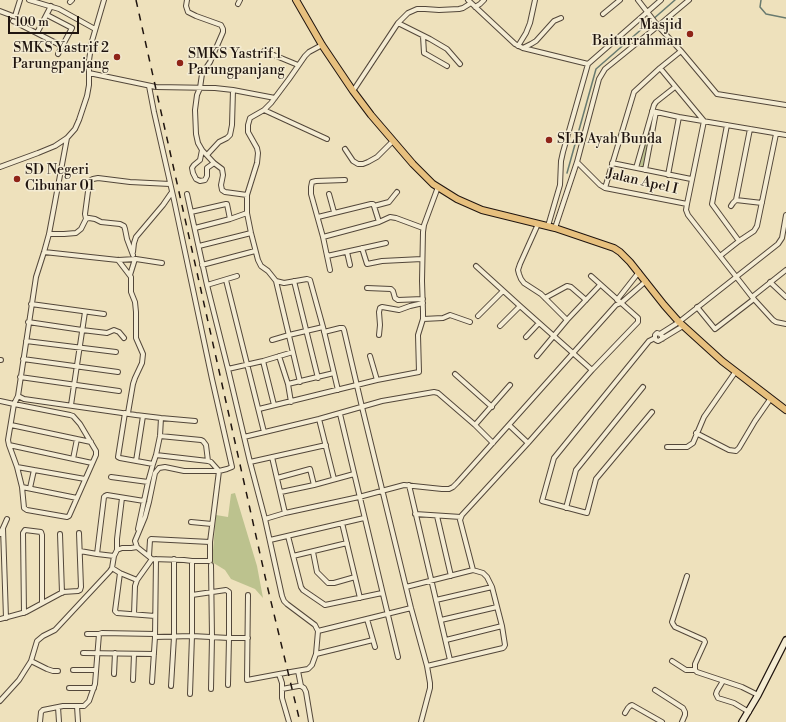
<!DOCTYPE html>
<html>
<head>
<meta charset="utf-8">
<style>
	body { margin:0 }
	#map { position:relative; width:786px; height:722px; overflow:hidden; background:#eee1bc; font-family:"Libre Bodoni",serif }
	canvas { display:block }
	.scale { position:absolute; left:8px; top:16px; width:71px; height:18px; box-sizing:border-box; border:2px solid #1f140f; border-top:0; padding-left:5px; font-size:12px; line-height:14px; white-space:nowrap; color:#1f140f; -webkit-text-stroke:3px #f4ecd3; paint-order:stroke }
</style>
</head>
<body>
<div id="map">
<canvas width="786" height="722"></canvas>
<div class="scale">100 m</div>
</div>
<script>
const ctx = document.querySelector('canvas').getContext('2d');
ctx.lineJoin = 'round';
function paint(path, color) { ctx.fillStyle = color; ctx.fill(path, 'evenodd'); }
const shape = rows => new Path2D(rows.map(r => 'M' + r).join(''));
function trace(path, color, width, dash) { ctx.strokeStyle = color; ctx.lineWidth = width; ctx.lineCap = dash ? 'butt' : 'round'; ctx.setLineDash(dash || []); ctx.stroke(path); }
function label(font, color, halo, rows, align = 'center') {
  ctx.font = font + ' "Libre Bodoni",serif'; ctx.lineWidth = 3; ctx.setLineDash([]); ctx.textBaseline = 'middle'; ctx.strokeStyle = halo; ctx.fillStyle = color; for (const [text, x, y, turn = 0] of rows) {
    ctx.save(); ctx.translate(x, y); ctx.rotate((+turn || 0) * Math.PI / 180); ctx.textAlign = isNaN(turn) ? turn : align; if (halo) ctx.strokeText(text, 0, 0); ctx.fillText(text, 0, 0); ctx.restore();
  }
}
const green = shape([
	[652,111,656,112,645,170,636,168],
	[235,493,257,566,263,598,255,589,231,579,225,570,212,562,216,515,228,517,231,494]
]);
const stream = shape([
	[761,0,760,7,766,14,786,18],
	[567,173,596,69,675,0]
]);
const minor = shape([
	[29,0,59,9,95,29],
	[187,0,186,6,188,12,196,16,221,25,223,29,223,32,210,62,202,74,200,88,197,95,195,110,196,134,198,143,202,150,214,163,222,169,223,175,221,185,222,190,225,192,247,195],
	[468,0,515,44,523,48,588,64],
	[638,0,658,26,681,51,717,94,786,105],
	[70,2,72,0],
	[238,4,240,0],
	[475,7,480,4,484,0],
	[0,11,13,16,15,16,20,0],
	[603,14,620,0],
	[47,15,72,28,58,54],
	[13,21,62,46],
	[398,23,430,39,447,49,460,64],
	[37,33,51,6],
	[423,36,424,53,426,54,447,66],
	[322,45,309,52,305,56,289,79,271,103,264,110,250,118,248,125,248,132,257,148,258,153,257,163,247,195,247,213,251,233,258,260,261,266,268,271,276,281,284,283,307,279,310,280,323,327,338,390],
	[518,46,526,33,530,23,535,0],
	[523,48,531,44,536,41,554,21,561,18],
	[264,51,298,65],
	[660,68,704,121,687,204,686,210,688,215,752,297,773,320,776,322,786,324],
	[89,73,156,87,215,88,233,90,275,98],
	[353,91,398,23,408,13,417,9,425,9,439,10,459,9,463,8,471,3],
	[264,110,327,139],
	[652,111,679,117,786,135],
	[727,125,712,204,739,241],
	[67,138,49,234,44,252,36,277,18,396,24,399,136,415,161,418,195,421],
	[345,149,353,161,358,164,363,164,368,162,377,157,393,141],
	[202,150,200,160,194,165,192,168,193,173,196,179,200,181,205,180,207,176,207,168,214,163],
	[207,155,219,142,227,138,230,135,232,125,233,90],
	[577,162,600,185,605,188,687,204],
	[612,163,691,179],
	[0,167,38,153,55,146,67,138,75,129,79,120,87,96,89,85,89,60,92,41,104,0],
	[636,168,654,105,656,102,675,87],
	[645,170,656,112],
	[668,175,679,117],
	[605,188,634,92,660,68,681,51],
	[187,194,207,285,228,369,250,462,265,519,282,596,284,601,287,604,315,625,318,631,316,654,312,665,308,669,279,674,282,683,282,698,289,722],
	[329,194,334,212],
	[736,200,750,129],
	[374,206,389,202,397,192],
	[731,206,733,203,736,200,762,203],
	[191,212,226,204,227,204,230,219],
	[318,217,371,204,373,204,374,206,379,222],
	[86,219,85,214,89,184,91,180,93,179,98,178,130,182,170,184],
	[538,224,520,264,518,270,519,274,521,279,524,283,541,294,567,320],
	[548,226,560,185,561,161,563,152,588,64,661,0],
	[195,228,230,219,247,213],
	[555,228,577,162,599,79,605,69,658,26,689,0],
	[49,234,64,234,76,233,81,229,86,219,89,218,95,219,101,222,120,224,124,226,125,229,127,239,133,255],
	[323,237,379,222,390,217,396,218,423,228],
	[199,246,251,233],
	[362,248,367,264,382,261,422,259],
	[44,252,118,260,136,259,162,263],
	[133,252,134,243,136,237,163,205,172,192],
	[347,252,350,265],
	[327,256,386,243],
	[720,256,739,241,754,231,757,226,776,134],
	[118,260,131,277,131,292,135,302,136,312,136,338,143,354,142,363,135,378,133,384,128,413],
	[202,265,255,251],
	[476,266,520,306,592,370],
	[330,270,323,237,311,194,311,187,312,182,316,181,345,180],
	[130,275,135,259],
	[226,280,264,432],
	[276,281,300,382],
	[294,281,318,378],
	[770,282,786,297],
	[207,285,237,276],
	[367,288,391,289,393,291,395,298,398,300,423,299],
	[752,297,786,270],
	[545,298,567,286,571,287,586,300],
	[617,300,639,272],
	[31,304,104,314],
	[697,307,715,329,754,299],
	[478,316,503,291],
	[423,319,443,318,450,315,470,322],
	[28,322,82,330,107,333,114,330,119,332,124,338],
	[500,326,520,306],
	[324,332,340,328,343,328,344,330,362,407,411,608,427,666,430,683,430,688,421,722],
	[660,334,679,322,778,244,782,238,786,215],
	[379,335,380,325,379,312,380,308,382,307,399,310,410,306,423,303],
	[526,337,539,323],
	[662,339,662,336,660,334,657,333,655,335,655,338,656,340,658,341,660,340,683,326],
	[272,340,289,335,323,327],
	[26,341,116,352],
	[279,356,288,384,291,402],
	[370,356,377,380],
	[537,356,567,320,600,285],
	[23,359,118,372],
	[0,360,1,360],
	[263,361,274,405],
	[228,369,263,361,293,352],
	[455,374,492,407],
	[20,377,119,391],
	[288,384,334,373],
	[0,401,14,404,70,415,73,416,80,424,96,451,96,455,69,516,67,517,27,510,24,508,22,487,17,467,9,445,8,440,14,404,18,396],
	[71,405,85,312],
	[259,409,377,380,419,372,418,335,423,319,423,312,422,281,423,232,424,225,438,187],
	[652,412,596,479,587,513,542,501,554,458,649,341,655,338],
	[125,413,118,457,120,458,153,464],
	[340,414,398,657],
	[319,419,334,479],
	[11,425,91,442],
	[475,425,510,385],
	[509,425,528,443],
	[696,433,729,450,736,451,739,448,755,421,771,398],
	[160,436,201,440,203,441,206,445,208,461],
	[244,437,319,419,382,401,434,392,438,393,475,425,493,443],
	[9,445,92,463],
	[667,447,687,447,693,443,704,417,736,371],
	[272,457,285,513],
	[73,459,77,439],
	[136,461,143,416],
	[250,462,326,445],
	[17,467,85,479],
	[111,477,148,482],
	[277,478,310,469,314,485],
	[409,485,450,660],
	[22,487,77,498],
	[30,488,34,470],
	[281,492,314,485,354,474],
	[566,508,576,470,643,387],
	[415,514,461,517],
	[437,516,451,576],
	[265,519,285,513,359,497,404,485,442,489,449,489,453,487,457,483,616,305,621,303,646,281],
	[191,522,212,524],
	[342,523,360,598],
	[3,528,7,519],
	[138,529,148,482,153,464,156,455,160,436,161,418],
	[0,534,3,528,6,618],
	[60,534,62,593],
	[288,536,301,587,303,590,325,605,382,593],
	[270,540,364,518],
	[137,547,152,559,184,560,192,561,210,561,210,542,219,471,211,462,208,461,156,455],
	[117,550,117,539,122,498],
	[80,551,97,554],
	[313,552,317,572,328,583,334,583,355,577],
	[114,556,97,554,104,497,105,496,107,495,144,501],
	[149,556,150,540,151,539,210,542],
	[293,556,347,543],
	[192,561,192,595,226,590,229,592,229,638,228,685],
	[112,568,120,573,137,580],
	[473,570,460,520,462,515,528,443,592,370,638,322,638,318,591,276],
	[120,573,115,611,117,613,155,616],
	[687,576,672,622,673,624,675,627,704,640,705,642,695,664,695,670,697,672,742,687,758,695],
	[406,587,473,570,483,573,487,577,492,587,502,626,505,645,504,647,503,648,427,666],
	[248,595,247,680,279,674],
	[436,600,492,587],
	[24,613,23,533,25,530,41,532,42,535,42,603],
	[134,614,135,586,137,580,152,559],
	[0,619,26,612,63,592,78,591,80,590,81,587,79,533],
	[367,619,375,647],
	[441,620,497,607],
	[318,631,411,608],
	[87,634,99,634],
	[155,637,192,636,229,638,248,638],
	[446,640,502,626],
	[83,653,154,654],
	[316,654,373,640],
	[31,661,47,669,53,671,58,671],
	[672,661,686,670,695,670],
	[73,670,96,670],
	[298,671,301,686],
	[114,674,115,653],
	[133,680,134,654],
	[723,681,717,691,716,694,718,698,734,703,749,712],
	[152,682,155,637,156,559],
	[171,686,174,637,174,559],
	[69,688,94,688],
	[211,689,212,637,211,565],
	[282,689,298,686,301,686,304,688,306,692,311,722],
	[655,690,683,708,685,712,685,715,682,722],
	[190,694,192,636,192,595],
	[0,701,19,680,24,672,31,661,37,641,43,636,55,630,110,571,112,568,114,556,117,550,122,548,131,548,137,547,135,541,145,517,149,502,155,473,159,468,165,467,184,471,219,471,227,469,232,467,212,379,174,200,154,112,149,86],
	[77,706,78,722],
	[58,707,59,722],
	[625,713,628,708,630,706,632,705,662,722],
	[40,722,41,712,43,710,63,706,84,706,89,701,95,684,99,634,102,633,155,634]
]);
const secondary = shape([
	[742,722,758,695,786,640]
]);
const primary = shape([
	[296,0,322,45,353,91,371,115,413,164,433,184,457,199,482,210,555,228,614,248,620,252,630,262,664,305,679,322,722,361,786,410]
]);
const rail = shape([
	[136,0,267,585,300,722]
]);
const markers = [
	[690,34,4,"#8f2418"],
	[117,57,4,"#8f2418"],
	[180,63,4,"#8f2418"],
	[549,140,4,"#8f2418"],
	[17,179,4,"#8f2418"]
];
const poiNames = [
	["Masjid",682,26,"right"],
	["Baiturrahman",682,42,"right"],
	["SMKS Yastrif 2",109,49,"right"],
	["Parungpanjang",109,65,"right"],
	["SMKS Yastrif 1",188,55],
	["Parungpanjang",188,71],
	["SLB Ayah Bunda",557,140],
	["SD Negeri",25,171],
	["Cibunar 01",25,187]
];
const streetNames = [
	["Jalan Apel I",642,182,13]
];
paint(green, '#bcc28e');
trace(stream, '#687a6f', 1.5);
trace(minor, '#53473a', 6);
trace(secondary, '#1f140f', 8);
trace(primary, '#1f140f', 8);
trace(minor, '#f4ecd3', 4);
trace(secondary, '#f4ecd3', 5.5);
trace(primary, '#e7c07e', 6);
trace(rail, '#1f140f', 1.5, [7, 7]);
for (const [x, y, r, color] of markers) { const dot = new Path2D(); dot.arc(x, y, r, 0, 2 * Math.PI); ctx.fillStyle = color; ctx.fill(dot); trace(dot, '#f4ecd3', 1.5); }
label('14px', '#1f140f', '#f4ecd3', poiNames, 'left');
label('14px', '#1f140f', '#f4ecd3', streetNames);
</script>
</body>
</html>
